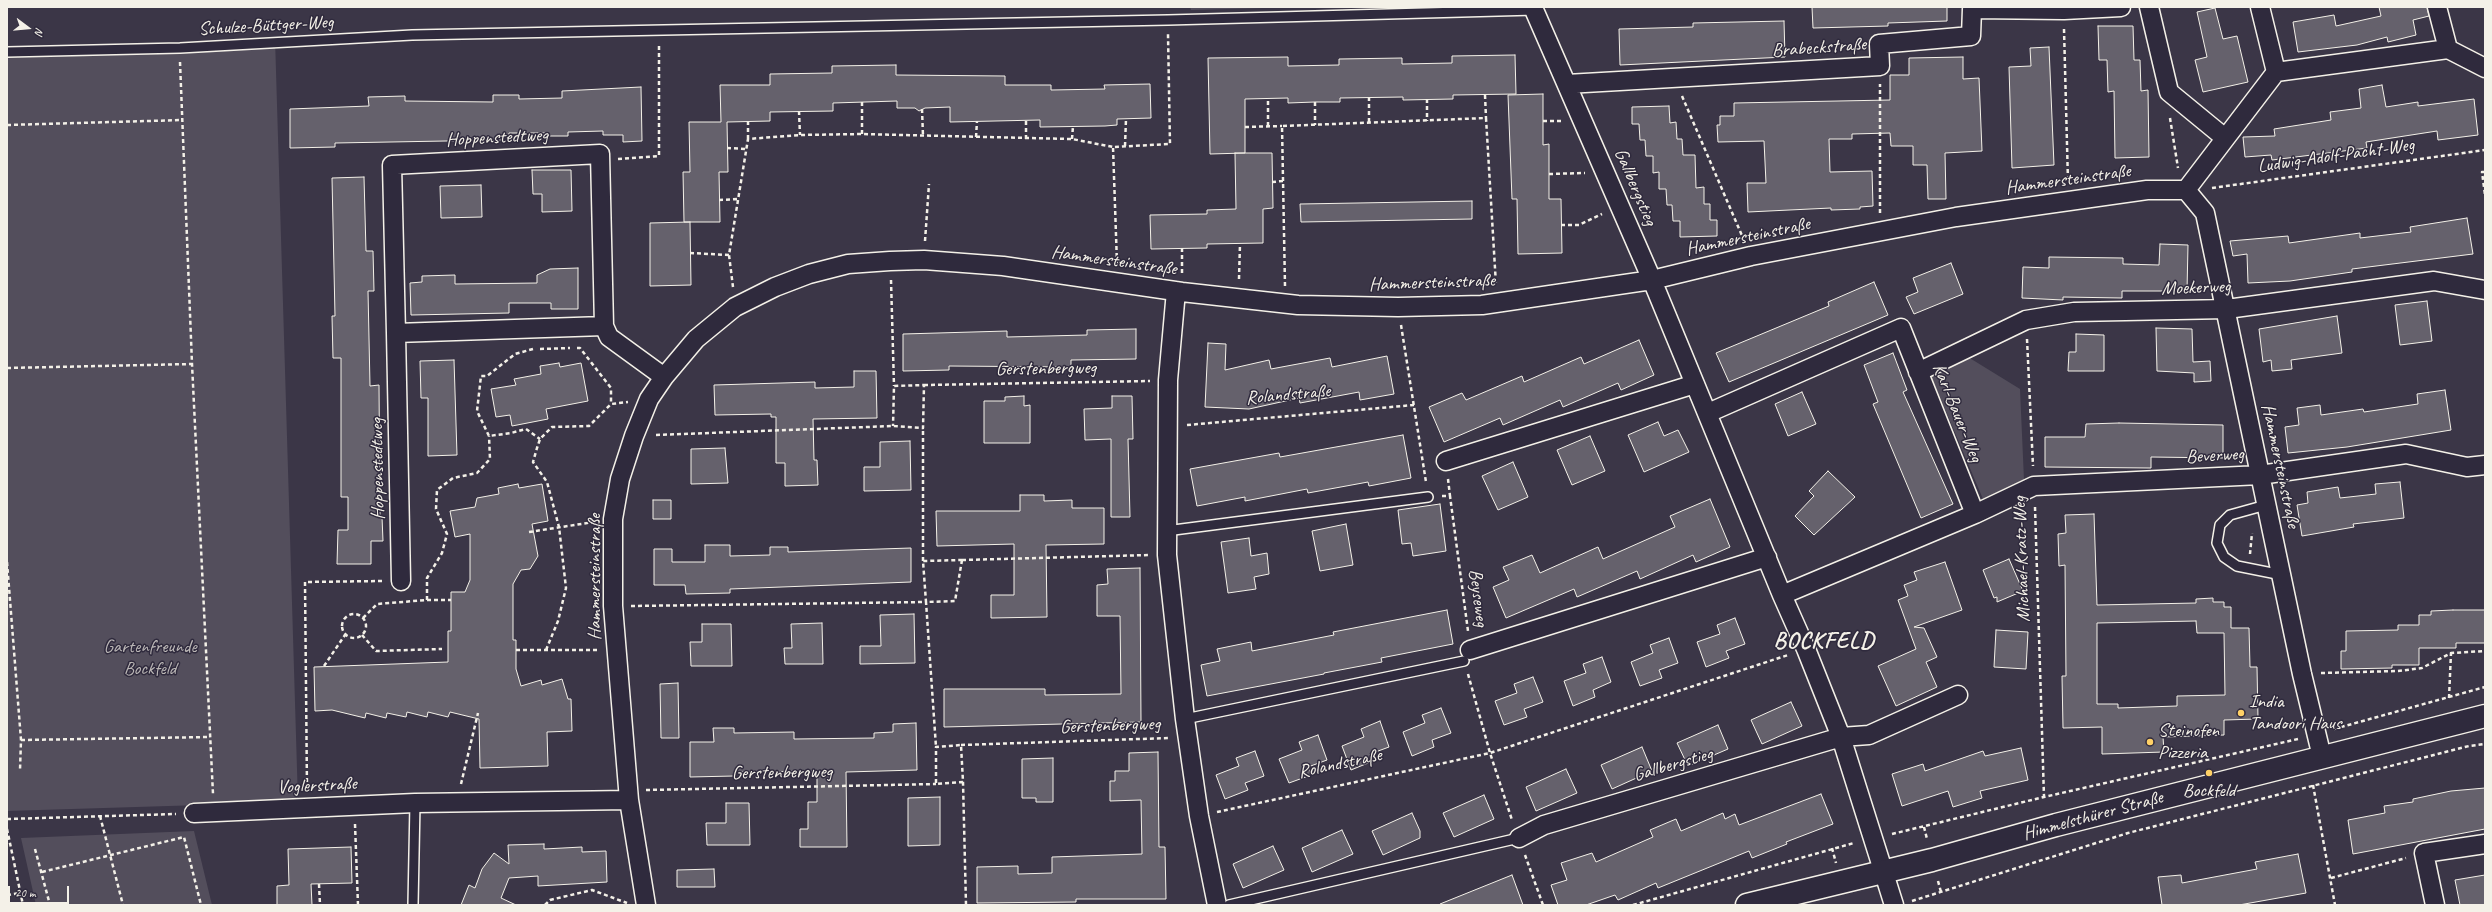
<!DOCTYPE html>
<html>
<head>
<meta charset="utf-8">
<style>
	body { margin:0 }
	#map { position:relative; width:2492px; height:912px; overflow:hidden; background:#3b3647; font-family:Caveat,sans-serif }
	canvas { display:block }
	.frame { position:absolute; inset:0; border:8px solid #f4f1e8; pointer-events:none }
	.north { position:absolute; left:8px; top:8px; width:40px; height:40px; -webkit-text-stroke:3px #2f2a3d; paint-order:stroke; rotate:106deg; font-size:11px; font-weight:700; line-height:16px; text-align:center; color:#f4f1e8 }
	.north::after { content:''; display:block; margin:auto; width:14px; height:18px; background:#f4f1e8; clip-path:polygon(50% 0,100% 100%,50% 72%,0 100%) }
	.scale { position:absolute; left:8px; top:886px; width:61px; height:18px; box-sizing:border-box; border:2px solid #f4f1e8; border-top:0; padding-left:5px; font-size:12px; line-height:14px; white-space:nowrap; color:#f4f1e8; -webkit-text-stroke:3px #2f2a3d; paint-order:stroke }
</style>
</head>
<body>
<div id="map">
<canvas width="2492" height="912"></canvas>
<div class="frame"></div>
<div class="north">N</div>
<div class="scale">20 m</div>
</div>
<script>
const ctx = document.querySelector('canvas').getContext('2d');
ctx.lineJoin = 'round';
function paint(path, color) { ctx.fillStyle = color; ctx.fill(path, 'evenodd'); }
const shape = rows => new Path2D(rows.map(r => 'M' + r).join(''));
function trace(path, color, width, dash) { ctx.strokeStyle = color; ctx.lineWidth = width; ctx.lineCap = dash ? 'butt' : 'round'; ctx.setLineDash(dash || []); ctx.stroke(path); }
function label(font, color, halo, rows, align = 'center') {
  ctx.font = font + ' Caveat,sans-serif'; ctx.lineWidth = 3; ctx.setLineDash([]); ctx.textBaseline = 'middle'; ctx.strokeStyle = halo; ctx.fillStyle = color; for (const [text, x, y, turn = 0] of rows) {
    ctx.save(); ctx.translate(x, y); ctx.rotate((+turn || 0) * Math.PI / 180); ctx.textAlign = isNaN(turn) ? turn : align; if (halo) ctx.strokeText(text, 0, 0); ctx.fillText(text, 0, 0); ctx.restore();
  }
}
const green = shape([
	[1190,7,1300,7,1191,10],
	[275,38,298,802,7,811,7,47,176,43],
	[1968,357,2020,389,2024,480,1983,499,1931,376],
	[194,831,212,905,36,905,21,838]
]);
const building = shape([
	[1812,7,1947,7,1947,21,1888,23,1888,26,1813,28,1812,7],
	[2379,7,2427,7,2429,16,2413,20,2416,35,2388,42,2387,37,2357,45,2298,52,2293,22,2334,15,2336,26,2381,16,2379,7],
	[2215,8,2223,39,2237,36,2248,82,2203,92,2195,60,2207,57,2197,12,2215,8],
	[1784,21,1785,57,1620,65,1619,29,1693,27,1693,23,1784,21],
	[2098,26,2133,26,2134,60,2140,60,2141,91,2148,90,2149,157,2115,158,2114,91,2108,92,2107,60,2099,60,2098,26],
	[2049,47,2054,165,2012,168,2009,67,2031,66,2030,48,2049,47],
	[1515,55,1516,94,1453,95,1453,99,1403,100,1403,97,1340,98,1340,102,1315,102,1288,103,1288,98,1245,99,1245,153,1210,154,1208,58,1288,57,1288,66,1339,65,1339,59,1402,58,1402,64,1452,63,1452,56,1515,55],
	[1963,57,1963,79,1979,78,1982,151,1945,153,1946,199,1928,199,1927,165,1913,165,1913,146,1891,146,1890,133,1852,134,1852,139,1829,139,1830,172,1872,171,1873,206,1860,207,1860,209,1831,210,1831,208,1748,212,1747,183,1766,183,1764,141,1718,142,1717,125,1720,125,1720,116,1734,116,1734,103,1890,100,1890,75,1909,75,1909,58,1963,57],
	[896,65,896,75,1005,76,1005,85,1051,85,1051,90,1105,89,1104,85,1150,84,1151,118,1117,119,1117,125,1105,126,1040,127,1040,120,950,122,950,107,925,108,919,111,915,108,897,108,897,101,833,103,833,111,770,112,770,121,727,122,728,172,719,172,720,222,684,222,683,172,690,172,689,122,721,122,720,85,770,85,770,74,832,73,832,66,896,65],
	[2382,85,2386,107,2418,102,2418,106,2474,99,2478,135,2438,140,2437,131,2366,142,2367,148,2272,160,2271,155,2245,157,2243,137,2275,136,2274,129,2331,120,2330,112,2361,108,2359,89,2382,85],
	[641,87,642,141,623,142,623,135,603,135,603,131,568,132,568,136,548,136,548,133,509,133,509,136,501,136,501,140,335,143,335,147,290,148,290,109,369,106,368,97,405,96,405,101,493,102,493,95,519,95,519,99,562,98,562,91,641,87],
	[1543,94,1543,145,1549,144,1549,199,1561,199,1562,253,1518,254,1517,199,1512,199,1508,95,1543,94],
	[1669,106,1670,123,1676,122,1677,139,1682,139,1683,155,1695,155,1696,188,1704,187,1704,204,1710,204,1710,220,1717,220,1717,236,1680,237,1680,221,1673,221,1672,205,1667,205,1666,189,1659,189,1659,172,1653,173,1653,156,1646,156,1645,140,1640,140,1639,124,1632,124,1632,107,1669,106],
	[1235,153,1272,153,1273,208,1263,209,1263,243,1207,244,1207,248,1151,249,1150,215,1207,214,1207,210,1236,209,1235,153],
	[532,170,571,170,572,211,542,212,542,194,533,194,532,170],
	[364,177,366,251,373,251,374,291,368,291,370,386,379,385,380,518,382,517,383,541,371,541,371,564,337,564,338,530,348,530,348,497,341,497,341,358,333,358,332,316,335,316,332,178,364,177],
	[481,185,482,217,441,218,440,186,481,185],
	[1472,201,1472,219,1301,222,1300,204,1472,201],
	[2467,218,2473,254,2352,269,2352,272,2290,281,2248,283,2247,254,2233,256,2230,241,2288,236,2289,243,2360,233,2360,238,2411,232,2410,227,2467,218],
	[690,222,691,285,650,286,650,223,690,222],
	[2160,244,2188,245,2187,291,2122,291,2122,298,2063,297,2063,300,2022,298,2023,267,2049,268,2049,257,2123,258,2123,264,2159,265,2160,244],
	[1951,263,1963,294,1914,314,1906,297,1918,292,1913,278,1951,263],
	[578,268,578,309,551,309,551,303,509,303,509,313,411,315,410,283,422,282,422,276,455,275,455,284,537,283,537,275,550,269,578,268],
	[1874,282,1888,315,1729,382,1716,353,1829,306,1828,302,1874,282],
	[2427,301,2432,341,2400,345,2395,305,2427,301],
	[2337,316,2342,353,2291,360,2292,369,2272,371,2271,360,2263,362,2259,329,2337,316],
	[2156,328,2192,329,2193,362,2210,361,2211,381,2194,382,2194,373,2157,371,2156,328],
	[1136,329,1136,359,1071,360,1071,367,949,366,949,370,903,371,903,334,1007,331,1007,337,1087,335,1087,330,1136,329],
	[2076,334,2104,335,2104,371,2068,371,2069,352,2076,352,2076,334],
	[1639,340,1654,375,1621,390,1618,383,1563,407,1560,400,1503,425,1500,418,1444,442,1429,407,1462,393,1466,400,1522,376,1524,382,1581,357,1584,364,1639,340],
	[1208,343,1226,344,1225,370,1269,360,1271,369,1330,358,1332,367,1387,356,1394,394,1360,400,1359,392,1300,403,1299,398,1249,409,1205,407,1208,343],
	[1893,353,1907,390,1903,392,1953,504,1921,518,1873,404,1878,402,1864,365,1893,353],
	[454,360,457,455,428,456,428,398,421,398,420,361,454,360],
	[559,363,560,367,581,363,588,401,546,409,548,419,512,426,510,415,496,417,491,389,516,385,514,379,541,374,540,366,559,363],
	[854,371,876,371,877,418,813,419,814,460,817,460,818,485,785,486,785,463,776,463,776,417,771,417,771,414,715,415,714,385,815,382,815,388,854,387,854,371],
	[2445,390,2451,430,2347,447,2288,453,2285,427,2299,425,2297,408,2320,405,2321,415,2363,409,2364,412,2418,404,2417,394,2445,390],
	[1802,392,1816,424,1788,436,1775,404,1802,392],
	[1024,396,1024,406,1030,405,1030,443,984,443,984,401,1005,401,1005,397,1024,396],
	[1112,396,1132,396,1133,439,1128,439,1130,517,1111,517,1111,439,1085,440,1084,409,1112,408,1112,396],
	[1658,422,1664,436,1678,430,1689,452,1644,472,1628,435,1658,422],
	[2119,423,2223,425,2223,458,2151,457,2151,468,2045,467,2045,437,2085,437,2086,424,2119,423],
	[1403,435,1411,478,1369,486,1368,482,1308,493,1307,489,1245,501,1245,497,1197,506,1190,469,1279,453,1280,457,1403,435],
	[1590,436,1605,471,1572,485,1557,450,1590,436],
	[910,441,911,490,864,491,864,467,880,467,880,442,910,441],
	[725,448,728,483,691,484,691,449,725,448],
	[1513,462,1528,497,1498,510,1482,476,1513,462],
	[1828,471,1855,497,1814,535,1795,516,1814,496,1809,491,1828,471],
	[2400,482,2404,518,2353,524,2354,527,2302,536,2297,505,2308,503,2307,492,2338,487,2340,498,2376,494,2375,484,2400,482],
	[518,484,519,488,542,484,548,521,532,524,538,556,530,569,521,570,513,584,513,640,516,640,516,669,521,686,541,680,542,685,562,679,568,699,571,699,572,731,547,732,548,766,480,768,479,719,450,712,448,717,428,712,427,717,407,712,406,717,387,713,386,718,366,713,365,718,332,710,315,711,314,667,448,662,448,631,451,631,451,592,465,592,470,580,470,534,455,537,450,511,475,507,477,498,499,494,498,488,518,484],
	[1020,495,1044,495,1044,501,1072,500,1072,508,1104,508,1104,544,1046,545,1047,617,991,618,991,595,1014,595,1014,544,937,546,936,511,1020,511,1020,495],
	[1710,499,1730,547,1696,562,1693,555,1640,579,1637,571,1577,597,1574,589,1506,618,1493,587,1509,580,1503,567,1532,555,1540,573,1598,547,1603,559,1675,527,1670,516,1710,499],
	[653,500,671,500,671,519,653,519,653,500],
	[1440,504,1446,551,1413,556,1411,543,1402,544,1398,510,1440,504],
	[2094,514,2097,605,2196,603,2196,599,2213,598,2213,602,2224,602,2224,607,2231,607,2231,628,2249,628,2250,667,2257,667,2258,719,2224,720,2224,735,2163,737,2164,752,2102,754,2102,727,2063,728,2062,676,2066,676,2065,565,2059,566,2058,534,2066,533,2065,515,2094,514],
	[2196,621,2197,633,2224,633,2225,695,2177,696,2177,706,2118,708,2118,704,2097,704,2097,623,2196,621],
	[1346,524,1353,565,1320,571,1312,531,1346,524],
	[1249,538,1251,556,1267,553,1269,574,1254,577,1256,589,1228,593,1221,542,1249,538],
	[705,545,730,545,730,556,770,555,770,547,788,547,788,552,911,548,911,582,730,589,730,593,686,594,685,585,654,585,654,549,672,549,672,562,705,562,705,545],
	[2009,559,2023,591,1997,602,1997,597,1994,598,1983,570,2009,559],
	[1945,562,1962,610,1914,627,1924,628,1937,657,1926,662,1937,687,1896,706,1878,666,1916,649,1898,600,1908,596,1904,585,1917,580,1914,572,1945,562],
	[1140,568,1141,722,944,727,944,689,1045,689,1045,695,1121,694,1120,616,1097,616,1097,585,1108,584,1107,569,1140,568],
	[1447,610,1453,644,1381,658,1382,662,1324,673,1324,674,1207,696,1201,665,1220,661,1217,649,1251,642,1252,651,1334,635,1333,632,1447,610],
	[2453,610,2485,610,2485,643,2456,643,2456,648,2419,648,2419,665,2392,665,2392,668,2341,669,2341,651,2346,651,2346,631,2398,630,2398,625,2419,625,2419,615,2431,615,2431,611,2453,610],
	[914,614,915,663,860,664,860,646,881,646,880,615,914,614],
	[1735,618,1745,644,1726,651,1729,658,1706,667,1697,642,1720,634,1717,625,1735,618],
	[822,623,823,664,785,664,784,648,792,648,791,624,822,623],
	[702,624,731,624,732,666,691,666,690,642,702,642,702,624],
	[1996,630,2028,632,2026,669,1994,667,1996,630],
	[1669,638,1678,663,1659,670,1662,678,1640,686,1631,662,1653,653,1650,645,1669,638],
	[1602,657,1611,682,1593,690,1595,697,1573,706,1564,681,1586,673,1583,664,1602,657],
	[1533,677,1543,702,1524,709,1527,717,1504,725,1495,701,1517,693,1514,684,1533,677],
	[678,683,679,738,661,738,660,684,678,683],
	[1791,702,1802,726,1762,744,1751,720,1791,702],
	[1441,708,1451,733,1432,740,1434,747,1412,756,1403,732,1425,723,1422,715,1441,708],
	[1380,721,1389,747,1370,754,1373,761,1351,770,1342,746,1364,737,1361,729,1380,721],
	[916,723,917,770,846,772,847,847,800,847,800,829,808,829,808,802,817,802,817,771,734,772,734,776,690,777,690,742,714,742,713,728,734,728,734,733,794,732,794,739,874,738,874,733,893,732,893,724,916,723],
	[1718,725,1728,749,1693,764,1687,764,1677,743,1718,725],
	[1318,735,1327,760,1308,767,1311,775,1289,783,1279,759,1302,750,1299,742,1318,735],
	[1642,747,1652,771,1612,789,1601,765,1642,747],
	[2021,748,2028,780,1980,791,1982,798,1953,807,1948,791,1902,806,1892,774,1923,764,1925,771,1983,751,1985,756,2021,748],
	[1255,751,1264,776,1245,783,1248,790,1225,799,1216,775,1239,766,1236,758,1255,751],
	[1158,752,1159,847,1165,847,1166,899,1076,899,1076,902,977,903,977,867,1018,866,1018,874,1052,873,1052,857,1142,854,1141,800,1110,801,1110,781,1115,781,1115,771,1129,771,1129,753,1158,752],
	[1053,758,1053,802,1036,802,1036,798,1022,798,1022,759,1053,758],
	[1566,769,1577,793,1536,811,1526,787,1566,769],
	[2485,788,2485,829,2353,854,2348,820,2385,813,2384,806,2413,802,2413,799,2451,791,2485,788],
	[1821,794,1833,824,1786,842,1787,844,1752,858,1749,851,1658,888,1656,883,1618,900,1615,895,1586,905,1558,905,1551,885,1567,880,1561,863,1592,853,1596,862,1653,837,1650,830,1676,819,1681,831,1723,813,1725,819,1735,814,1739,825,1821,794],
	[1484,795,1494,819,1454,837,1443,813,1484,795],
	[940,797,940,845,908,846,908,798,940,797],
	[726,803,749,803,750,845,707,845,706,823,726,823,726,803],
	[1412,813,1420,831,1420,838,1383,855,1372,831,1412,813],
	[1342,830,1353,854,1312,872,1302,848,1342,830],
	[544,844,544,849,582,847,582,852,606,851,607,882,538,886,538,876,509,878,501,898,516,905,461,905,469,885,475,888,482,869,494,853,509,864,508,845,544,844],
	[1273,846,1284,870,1243,888,1233,864,1273,846],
	[351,847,352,883,311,884,312,905,277,905,277,886,289,885,288,849,351,847],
	[2298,854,2306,893,2239,905,2162,905,2158,877,2181,875,2182,883,2257,869,2255,862,2298,854],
	[714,869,715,887,677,887,677,870,714,869],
	[1512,875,1523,905,1441,905,1440,904,1512,875],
	[2485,875,2485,905,2460,905,2455,880,2485,875]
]);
const path = shape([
	[2064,29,2068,182],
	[180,62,192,364,213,794],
	[1485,95,1486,118],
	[1682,96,1743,238],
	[1369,97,1369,123],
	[1427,99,1427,121],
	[862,102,862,134],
	[1315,102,1315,125],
	[922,109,923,136],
	[799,111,800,135],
	[2170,118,2178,168],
	[748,121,748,139],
	[1026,121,1026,139],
	[1543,121,1562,121],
	[7,125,183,120],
	[1268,126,1268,99],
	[1245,127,1282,126],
	[976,137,977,121],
	[1072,139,1073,126],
	[1125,146,1126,119],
	[727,148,746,149],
	[618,159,659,156,659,44],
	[2485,172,2482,172,2485,195],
	[1549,174,1585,173],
	[1272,182,1283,181],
	[2212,188,2485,150],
	[719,200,739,199],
	[1880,213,1880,84],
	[1561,225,1579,225,1602,214],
	[925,241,929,184],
	[1182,248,1182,273],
	[690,253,729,255],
	[1117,264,1113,147,1170,144,1168,34],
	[1239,279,1240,244],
	[891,280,894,386],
	[1285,286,1282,126,1486,118,1496,285],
	[733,287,729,255,748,139,800,135,862,134,1072,139,1113,147],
	[1401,325,1426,482],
	[2027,339,2033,466],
	[577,348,580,348,611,388,611,404],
	[533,349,515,354,487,376,481,376,477,411,489,436,511,433,526,429,540,439],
	[540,349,570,348],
	[7,368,192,364],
	[924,385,1150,381],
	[1187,425,1414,405],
	[656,435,893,426,923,428,924,385,894,386,893,426],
	[1448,479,1450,496],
	[1442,496,1450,496,1468,631],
	[2035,507,2044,797],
	[529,532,594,522],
	[2250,554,2252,533],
	[962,560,1149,555],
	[962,560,955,601,926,602,923,561,962,560],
	[923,561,923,428],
	[7,562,21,740,20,770],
	[427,600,451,600],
	[631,606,926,602,936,747],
	'342 626a12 12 0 1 1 24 0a12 12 0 1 1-24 0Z',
	[363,618,377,604,427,600,427,578,442,553,447,534,436,509,437,490,453,478,477,473,490,459,489,436],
	[362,635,376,651,442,649],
	[516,650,598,650],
	[546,650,558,621,566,588,559,527,547,482,533,462,537,448,540,439,552,427,589,426,611,404,628,402],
	[324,666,345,635],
	[2321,673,2398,671,2422,668,2451,653,2485,651],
	[1468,674,1490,753,1512,820],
	[2449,698,2451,653],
	[2334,729,2485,687],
	[21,740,210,737],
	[961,745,1169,738],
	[963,782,936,784,936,747,961,745,963,782,966,905],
	[461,784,478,713],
	[2313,785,2335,905],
	[307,789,305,582,382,581],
	[646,790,936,784],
	[1217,812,1490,753,1788,655],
	[100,816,123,905],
	[7,819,176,814],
	[355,824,358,905],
	[1924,827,1927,839],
	[7,829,23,905],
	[1892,834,2044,797,2298,739],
	[1832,848,1836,863],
	[35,849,50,905],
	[1525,855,1543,905],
	[42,872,184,837,201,905],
	[2331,878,2406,858],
	[1938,881,1941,892],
	[319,884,320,905],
	[7,895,20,893],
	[1912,901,2128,833,2469,746,2485,744],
	[545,905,550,900,592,890,627,903],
	[1633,905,1854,843]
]);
const service = shape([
	[7,52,180,48,412,35,1168,20,1535,10],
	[2266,505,2230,515,2220,525,2217,543,2224,557,2237,566,2282,575],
	[1166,531,1428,497],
	[1185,719,1464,661],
	[413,905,415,803],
	[1229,905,1519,838]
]);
const minor = shape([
	[2149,7,2169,92,2225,138],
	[2260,7,2276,72],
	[2437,7,2448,49],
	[1535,12,1652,280,1782,595,1806,649,1841,737,1894,905],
	[1567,84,1880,66,1879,44,1971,36,1972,9,2064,10,2121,7],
	[2186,190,2276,72,2448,49,2485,68],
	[1176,291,1168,380,1167,555,1185,719,1199,816,1217,905],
	[604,326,396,333,392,165,600,154,604,326,609,337,664,377],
	[396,333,401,581],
	[1918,372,2026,320,2074,312,2227,309,2434,281,2485,290],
	[1708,413,1901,328,1975,514],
	[1446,461,1695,384],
	[1782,595,1975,514,2034,486,2260,475,2406,454,2467,467,2485,465],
	[1470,650,1767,557],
	[194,813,415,803,629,800],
	[1519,838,1544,825,1841,737,1869,735,1958,695],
	[646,905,629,800,613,606,613,519,620,479,634,436,649,399,664,377,696,339,735,307,775,287,809,274,848,264,890,261,924,260,1003,266,1182,292,1298,305,1398,307,1482,305,1652,280,1751,256,1956,217,2147,190,2186,190,2205,213,2302,674,2322,757],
	[2435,905,2424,853,2485,844]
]);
const tertiary = shape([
	[1747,905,1932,860,2056,825,2485,716]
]);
const markers = [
	[2241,713,4,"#ffd166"],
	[2150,742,4,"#ffd166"],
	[2209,773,4,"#ffd166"]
];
const streetNames = [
	["Schulze-Büttger-Weg",266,26,-3],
	["Brabeckstraße",1819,48,-4],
	["Hoppenstedtweg",497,138,-3],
	["Ludwig-Adolf-Pacht-Weg",2336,156,-8],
	["Hammersteinstraße",2068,180,-8],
	["Gallbergstieg",1635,187,67],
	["Hammersteinstraße",1748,237,-12],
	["Hammersteinstraße",1114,261,8],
	["Hammersteinstraße",1432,283,-2],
	["Moekerweg",2196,288,-2],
	["Gerstenbergweg",1046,369,-1],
	["Rolandstraße",1288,395,-5],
	["Karl-Bauer-Weg",1957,413,68],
	["Beverweg",2215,456,-3],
	["Hammersteinstraße",2280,466,78],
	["Hoppenstedtweg",378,469,-91],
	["Michael-Kratz-Weg",2022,559,-92],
	["Hammersteinstraße",595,577,-90],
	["Beyseweg",1478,598,83],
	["Gerstenbergweg",1110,726,-2],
	["Rolandstraße",1340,764,-12],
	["Gallbergstieg",1673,765,-16],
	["Gerstenbergweg",782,773,-1],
	["Voglerstraße",317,786,-3],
	["Himmelsthürer Straße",2093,816,-15]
];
const parkNames = [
	["Gartenfreunde",150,647],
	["Bockfeld",150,669]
];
const poiNames = [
	["India",2249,702],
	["Tandoori Haus",2249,724],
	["Steinofen",2158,731],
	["Pizzeria",2158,753],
	["Bockfeld",2209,791,"center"]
];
const districtNames = [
	["BOCKFELD",1824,642]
];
paint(green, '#534e5c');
paint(building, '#65616c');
trace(building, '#f4f1e8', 1);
trace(service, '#f4f1e8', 12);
trace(minor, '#f4f1e8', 21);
trace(tertiary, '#f4f1e8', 25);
trace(path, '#f4f1e8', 2.5, [4, 3]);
trace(service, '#2f2a3d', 9);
trace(minor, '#2f2a3d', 18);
trace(tertiary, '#2f2a3d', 22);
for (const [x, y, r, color] of markers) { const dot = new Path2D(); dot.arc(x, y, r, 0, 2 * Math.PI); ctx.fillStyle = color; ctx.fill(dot); trace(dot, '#2f2a3d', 1.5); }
label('19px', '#f4f1e8', '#2f2a3d', streetNames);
label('19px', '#bcb8b7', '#2f2a3d', parkNames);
label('19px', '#f4f1e8', '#2f2a3d', poiNames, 'left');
ctx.letterSpacing = '1px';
label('bold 23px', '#f4f1e8', '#2f2a3d', districtNames);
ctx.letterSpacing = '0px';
</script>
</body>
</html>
